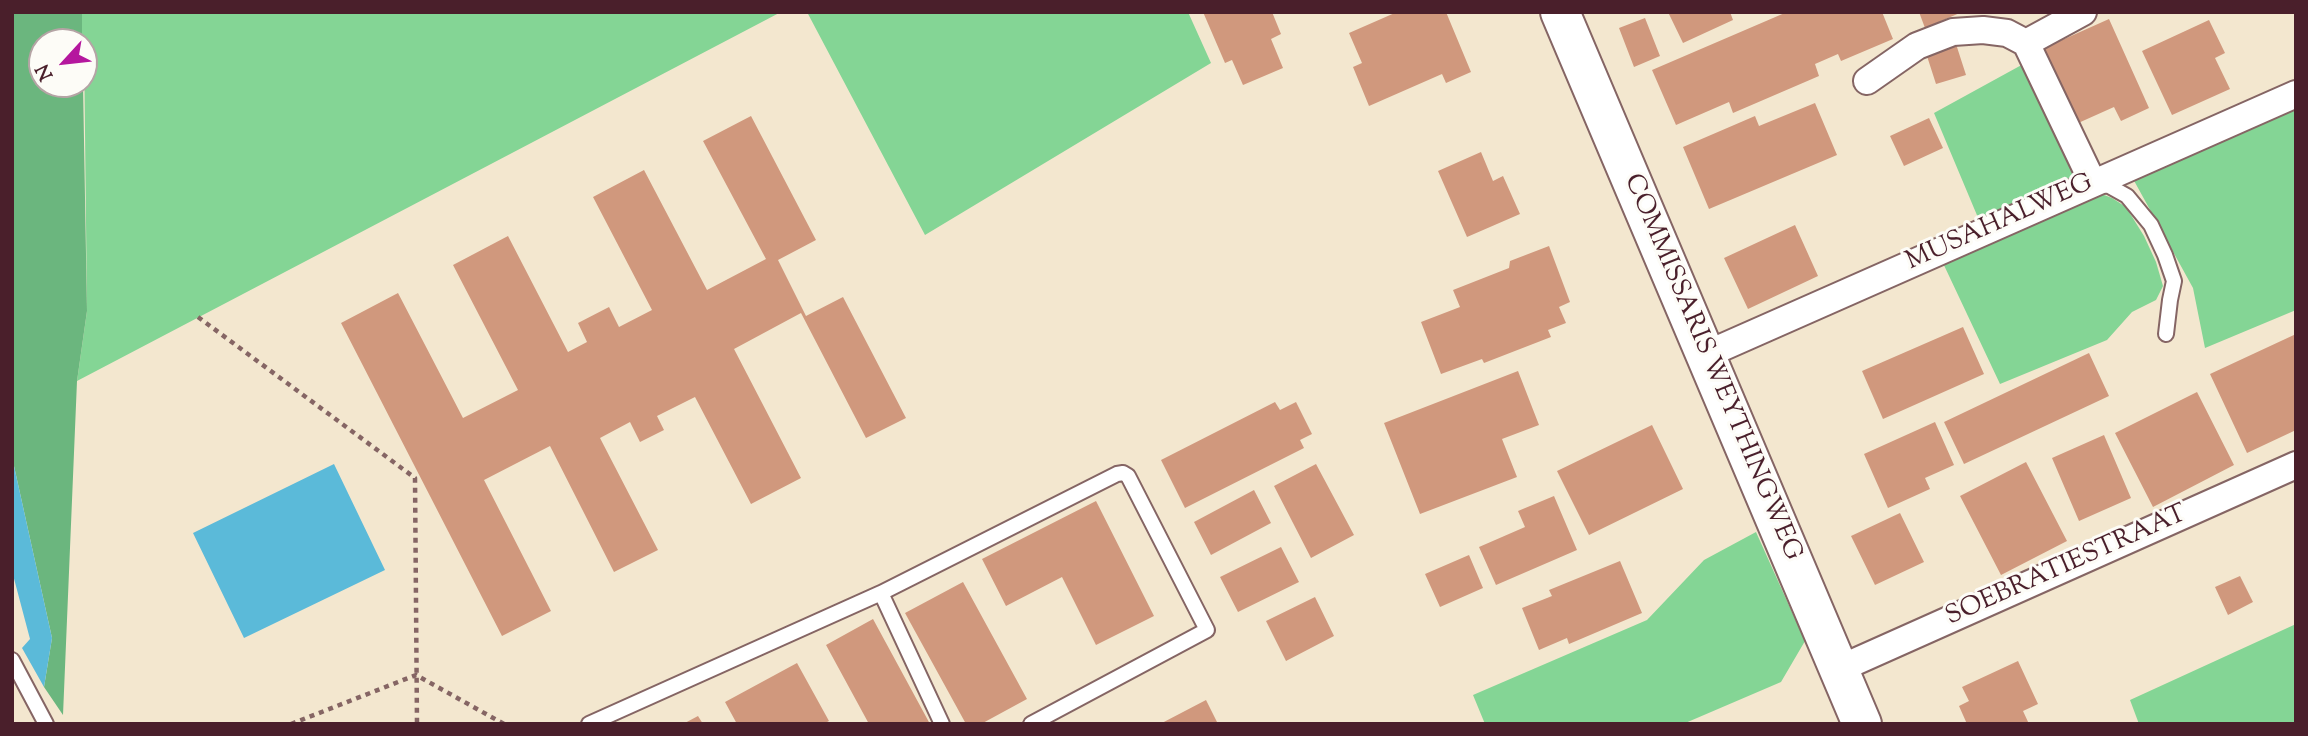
<!DOCTYPE html>
<html>
<head>
<meta charset="utf-8">
<style>
	body { margin:0 }
	#map { position:relative; width:2308px; height:736px; overflow:hidden; background:#f3e7cf; font-family:"Sorts Mill Goudy",serif }
	canvas { display:block }
	.frame { position:absolute; inset:0; border:14px solid #4a1f2b; pointer-events:none }
	.north { position:absolute; left:28px; top:28px; width:70px; height:70px; box-sizing:border-box; background:#fdfcf7; border:2px solid #b5a4a5; border-radius:50%; rotate:243deg; font-size:19px; font-weight:700; line-height:28px; text-align:center; color:#4a1f2b }
	.north::after { content:''; display:block; margin:auto; width:24px; height:32px; background:#b5179e; clip-path:polygon(50% 0,100% 100%,50% 72%,0 100%) }
</style>
</head>
<body>
<div id="map">
<canvas width="2308" height="736"></canvas>
<div class="frame"></div>
<div class="north">N</div>
</div>
<script>
const ctx = document.querySelector('canvas').getContext('2d');
ctx.lineJoin = 'round';
function paint(path, color) { ctx.fillStyle = color; ctx.fill(path, 'evenodd'); }
const shape = rows => new Path2D(rows.map(r => 'M' + r).join(''));
function trace(path, color, width, dash) { ctx.strokeStyle = color; ctx.lineWidth = width; ctx.lineCap = dash ? 'butt' : 'round'; ctx.setLineDash(dash || []); ctx.stroke(path); }
function label(font, color, halo, rows, align = 'center') {
  ctx.font = font + ' "Sorts Mill Goudy",serif'; ctx.lineWidth = 6; ctx.setLineDash([]); ctx.textBaseline = 'middle'; ctx.strokeStyle = halo; ctx.fillStyle = color; for (const [text, x, y, turn = 0] of rows) {
    ctx.save(); ctx.translate(x, y); ctx.rotate((+turn || 0) * Math.PI / 180); ctx.textAlign = isNaN(turn) ? turn : align; if (halo) ctx.strokeText(text, 0, 0); ctx.fillText(text, 0, 0); ctx.restore();
  }
}
const green = shape([
	[82,12,781,12,77,381,87,311,84,42,82,42],
	[807,12,1188,12,1211,63,925,235],
	[2027,62,2075,174,2069,181,1979,220,1934,113],
	[2296,107,2296,310,2205,348,2193,288,2132,177],
	[2099,193,2112,198,2126,207,2144,236,2156,262,2163,286,2156,300,2132,312,2107,340,2000,384,1942,261],
	[1756,532,1805,641,1781,682,1683,724,1485,724,1473,695,1647,620,1704,560],
	[2296,624,2296,724,2139,724,2130,700]
]);
const forest = shape([
	[12,12,82,12,82,42,42,42,42,84,83,84,87,311,77,381,63,715,44,687,52,638,12,457]
]);
const water = shape([
	[12,457,52,638,44,687,22,648,30,639,12,571],
	[334,464,385,570,244,638,193,533]
]);
const building = shape([
	[1203,12,1272,12,1281,34,1271,39,1283,68,1243,85,1232,60,1225,63],
	[1397,12,1446,12,1471,72,1446,83,1442,74,1369,106,1353,67,1362,63,1349,33],
	[1668,12,1730,12,1733,20,1683,43],
	[1787,12,1882,12,1893,39,1841,61,1838,54,1815,64,1819,76,1733,113,1729,102,1676,125,1652,70],
	[1919,12,1962,12,1925,28],
	[1645,18,1660,56,1634,67,1619,28],
	[2109,19,2149,108,2121,121,2114,107,2076,124,2042,49],
	[2209,20,2225,53,2215,58,2230,89,2172,115,2142,51],
	[1956,44,1966,75,1936,84,1926,53],
	[1815,103,1837,155,1709,209,1683,147,1755,116,1759,126],
	[751,116,816,240,778,260,806,316,843,297,906,418,866,438,801,313,734,349,801,478,751,504,695,397,657,416,664,430,640,442,630,422,600,438,658,550,614,572,550,446,484,480,551,611,502,636,341,323,398,293,463,418,518,390,453,265,508,236,568,352,587,342,578,323,609,307,619,327,652,310,593,197,644,170,707,290,766,259,703,141],
	[1929,118,1943,148,1904,166,1890,136],
	[1481,152,1493,181,1503,176,1520,214,1467,237,1438,171],
	[1795,225,1818,276,1748,309,1724,258],
	[1549,246,1570,302,1559,307,1566,323,1548,330,1551,337,1484,363,1482,359,1441,374,1421,322,1460,307,1453,290,1509,268,1510,261],
	[1963,327,1984,374,1883,419,1862,371],
	[2296,334,2296,430,2247,453,2210,374],
	[2089,353,2109,396,1964,464,1944,422],
	[1518,371,1539,425,1502,439,1517,477,1420,514,1384,423],
	[2197,392,2234,465,2153,507,2115,433],
	[1275,402,1280,410,1296,402,1312,434,1300,440,1304,448,1185,508,1161,460],
	[1935,422,1954,465,1925,478,1930,489,1888,508,1864,454],
	[1652,425,1683,489,1589,535,1557,471],
	[2104,435,2131,498,2079,521,2052,458],
	[2026,462,2067,541,2001,575,1960,496],
	[1316,464,1354,535,1311,558,1274,486],
	[1254,490,1271,523,1211,555,1194,522],
	[1554,496,1577,550,1496,585,1479,547,1525,527,1518,511],
	[1096,501,1154,616,1096,645,1062,577,1006,606,982,559],
	[1900,513,1924,562,1875,585,1851,536],
	[1281,547,1299,582,1238,612,1220,577],
	[1469,555,1483,588,1440,607,1425,574],
	[1620,561,1642,613,1569,644,1567,638,1539,650,1522,608,1552,596,1549,590],
	[2240,576,2253,602,2228,615,2215,587],
	[963,582,1027,699,981,724,966,724,905,613],
	[1315,597,1334,636,1286,661,1266,621],
	[873,619,930,724,869,724,826,645],
	[2018,661,2038,704,2023,711,2029,724,1967,724,1959,706,1969,701,1962,687],
	[797,663,829,721,823,724,737,724,725,702],
	[1206,700,1218,724,1160,724],
	[698,716,703,724,683,724]
]);
const path = shape([
	[198,317,415,478,417,724],
	[291,724,416,675,504,724]
]);
const lane = shape([
	[2097,184,2109,186,2127,196,2151,225,2165,255,2174,281,2170,300,2166,334],
	[881,593,942,724],
	[12,660,46,724],
	[589,724,881,593,1117,474,1123,473,1128,476,1207,630,1031,724]
]);
const street = shape([
	[2083,12,2026,43,2093,183],
	[1867,81,1917,46,1953,32,1983,30,2007,33,2026,43],
	[1705,355,2296,94],
	[1839,669,2296,465]
]);
const secondary = shape([
	[1560,12,1862,724]
]);
const streetNames = [
	["MUSAHALWEG",2000,224,-24],
	["COMMISSARIS WEYTHINGWEG",1711,368,67],
	["SOEBRATIESTRAAT",2067,567,-24]
];
paint(green, '#84d595');
paint(forest, '#6bb67e');
paint(water, '#5bbad9');
paint(building, '#d0987d');
trace(lane, '#856564', 18);
trace(street, '#856564', 30);
trace(secondary, '#856564', 42);
trace(path, '#856564', 4.5, [5, 5]);
trace(lane, '#fff', 14);
trace(street, '#fff', 26);
trace(secondary, '#fff', 38);
label('26px', '#4a1f2b', '#fdfcf7', streetNames);
</script>
</body>
</html>
